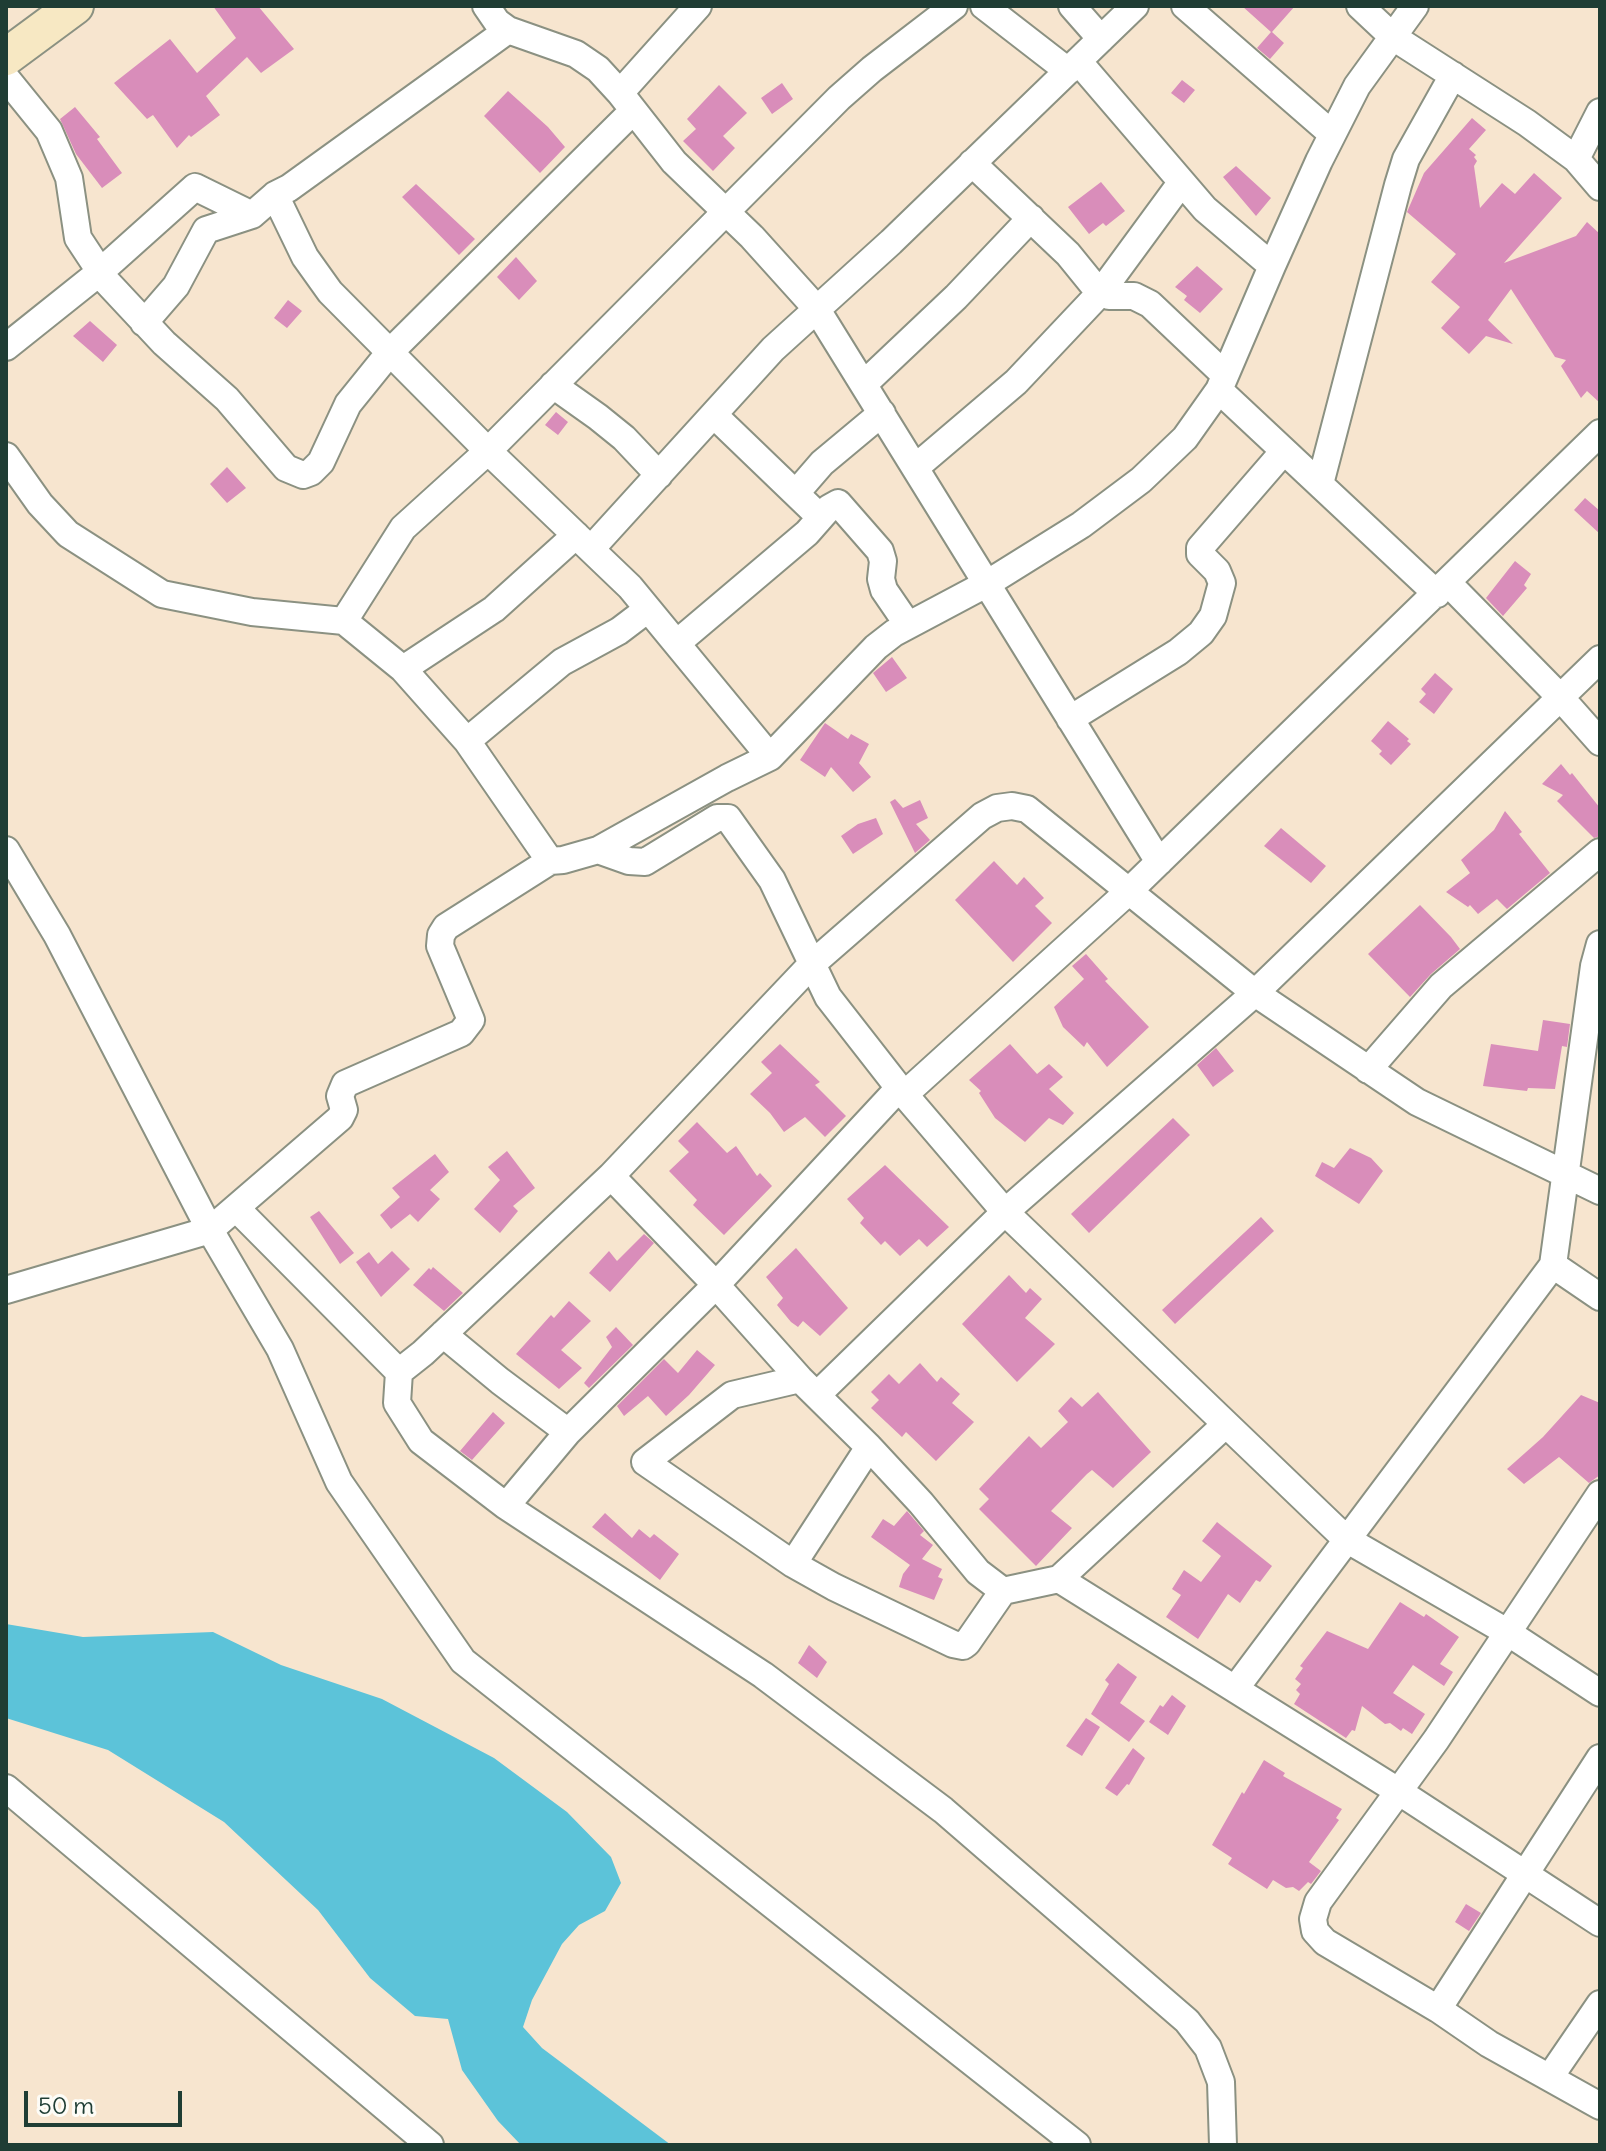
<!DOCTYPE html>
<html>
<head>
<meta charset="utf-8">
<style>
	body { margin:0 }
	#map { position:relative; width:1606px; height:2151px; overflow:hidden; background:#f7e5cf; font-family:Delius,sans-serif }
	canvas { display:block }
	.frame { position:absolute; inset:0; border:8px solid #1f3d34; pointer-events:none }
	.scale { position:absolute; left:24px; top:2091px; width:158px; height:36px; box-sizing:border-box; border:4px solid #1f3d34; border-top:0; padding-left:10px; font-size:24px; line-height:28px; white-space:nowrap; color:#1f3d34; -webkit-text-stroke:6px #fdfcf7; paint-order:stroke }
</style>
</head>
<body>
<div id="map">
<canvas width="1606" height="2151"></canvas>
<div class="frame"></div>
<div class="scale">50 m</div>
</div>
<script>
const ctx = document.querySelector('canvas').getContext('2d');
ctx.lineJoin = 'round';
function paint(path, color) { ctx.fillStyle = color; ctx.fill(path, 'evenodd'); }
const shape = rows => new Path2D(rows.map(r => 'M' + r).join(''));
function trace(path, color, width, dash) { ctx.strokeStyle = color; ctx.lineWidth = width; ctx.lineCap = dash ? 'butt' : 'round'; ctx.setLineDash(dash || []); ctx.stroke(path); }
const water = shape([
	[6,1624,83,1637,213,1632,281,1665,382,1699,494,1758,567,1812,611,1857,621,1883,605,1911,579,1925,562,1944,532,2000,523,2027,542,2048,671,2145,521,2145,498,2121,462,2070,448,2019,415,2016,370,1978,318,1910,224,1822,108,1750,6,1718]
]);
const building = shape([
	[213,6,258,6,294,49,261,73,247,57,206,96,220,115,191,137,189,135,177,148,153,115,147,119,114,83,170,39,197,73,236,38],
	[1242,6,1295,6,1272,32,1284,43,1270,59,1257,48,1271,32],
	[1182,80,1195,90,1184,103,1171,93],
	[782,83,793,99,772,114,761,98],
	[719,85,747,113,723,136,735,148,713,171,683,141,696,129,687,119],
	[508,91,548,127,565,147,540,173,484,116],
	[75,107,100,137,97,139,122,173,102,188,76,154,60,119],
	[1472,118,1486,130,1469,149,1476,155,1474,157,1477,161,1474,166,1480,208,1502,183,1515,194,1534,173,1562,198,1504,263,1576,236,1587,222,1600,234,1600,403,1587,391,1581,398,1561,366,1566,360,1555,357,1511,289,1488,320,1513,344,1486,336,1469,354,1441,328,1460,307,1431,282,1456,254,1407,212,1424,173],
	[1236,166,1271,198,1256,216,1223,177],
	[1101,182,1125,211,1106,226,1103,223,1089,234,1068,207],
	[416,184,475,239,459,255,402,197],
	[516,257,537,281,519,300,497,277],
	[1197,266,1223,289,1200,313,1184,300,1187,296,1175,287],
	[288,300,302,311,287,328,274,318],
	[90,321,117,345,103,362,73,336],
	[556,412,568,422,558,435,545,425],
	[227,467,246,488,227,503,210,484],
	[1585,498,1600,511,1600,534,1574,510],
	[1515,561,1531,574,1524,585,1527,588,1503,616,1486,598],
	[892,657,907,678,886,692,873,673],
	[1435,673,1453,689,1434,714,1419,702,1426,694,1421,689],
	[1388,721,1409,739,1407,741,1411,744,1391,765,1379,754,1382,751,1371,741],
	[825,723,848,739,851,734,869,744,859,763,871,777,853,792,831,767,825,777,800,760],
	[1561,764,1570,775,1572,773,1600,808,1600,836,1594,838,1557,801,1563,795,1542,784],
	[895,799,903,808,920,800,928,818,916,824,930,840,915,853,890,802],
	[1505,811,1522,832,1519,834,1550,873,1507,909,1497,899,1478,914,1470,905,1468,907,1446,892,1470,873,1461,860,1494,830],
	[876,818,883,834,853,854,841,836,858,824],
	[1281,828,1326,866,1311,883,1264,846],
	[994,861,1017,885,1024,877,1044,898,1035,906,1052,923,1013,962,955,900],
	[1420,905,1451,937,1460,949,1431,974,1410,997,1368,954],
	[1086,954,1108,979,1105,981,1149,1027,1107,1067,1087,1042,1084,1047,1063,1027,1054,1007,1084,979,1072,966],
	[1543,1020,1570,1024,1567,1047,1562,1046,1555,1089,1528,1088,1527,1091,1483,1086,1491,1044,1538,1051],
	[780,1044,820,1082,815,1085,846,1116,825,1137,805,1117,784,1132,770,1113,750,1094,772,1073,761,1062],
	[1010,1044,1037,1074,1049,1064,1063,1077,1049,1089,1074,1113,1063,1125,1049,1118,1025,1142,995,1118,979,1093,981,1091,969,1080],
	[1216,1048,1234,1071,1213,1087,1197,1065],
	[1173,1118,1190,1135,1089,1233,1071,1214],
	[697,1122,727,1153,736,1146,757,1176,760,1173,772,1186,724,1235,693,1205,697,1200,669,1171,689,1152,678,1141],
	[1350,1148,1371,1158,1383,1171,1359,1204,1315,1176,1322,1162,1334,1168],
	[507,1151,535,1188,513,1206,518,1211,500,1233,474,1209,500,1180,488,1167],
	[435,1154,449,1172,430,1190,440,1199,418,1222,410,1214,391,1229,380,1215,400,1197,392,1188],
	[885,1165,949,1227,927,1247,919,1239,900,1256,885,1241,881,1245,860,1223,864,1218,847,1199],
	[319,1211,354,1253,340,1264,310,1217],
	[1261,1217,1274,1231,1175,1324,1162,1310],
	[644,1234,654,1243,610,1292,589,1273,609,1251,617,1261],
	[796,1248,848,1308,820,1336,803,1321,798,1327,791,1322,777,1305,783,1298,766,1277],
	[392,1251,410,1269,381,1297,356,1262,369,1252,378,1264],
	[433,1267,463,1293,444,1311,413,1285,429,1268,431,1270],
	[1009,1275,1026,1293,1030,1288,1042,1299,1025,1318,1055,1344,1017,1382,962,1324],
	[569,1301,591,1321,561,1350,582,1368,559,1389,516,1354,551,1315,554,1318],
	[616,1327,633,1345,589,1388,584,1383,612,1347,606,1337],
	[697,1350,715,1365,689,1395,666,1416,648,1396,624,1416,617,1406,664,1359,678,1373],
	[920,1363,937,1382,941,1377,960,1394,952,1403,974,1422,936,1461,906,1432,902,1437,871,1408,879,1400,871,1392,889,1374,899,1384],
	[1098,1392,1151,1452,1113,1488,1092,1470,1087,1474,1051,1511,1072,1528,1036,1566,979,1509,989,1499,979,1489,1029,1436,1041,1448,1068,1422,1058,1411,1071,1397,1082,1407],
	[1581,1395,1600,1403,1600,1475,1589,1483,1559,1457,1524,1484,1507,1469,1543,1437],
	[493,1412,505,1423,472,1460,460,1451],
	[907,1511,924,1531,920,1535,933,1545,922,1559,942,1569,938,1577,943,1579,934,1600,899,1587,903,1574,910,1565,871,1537,883,1519,894,1526],
	[605,1513,632,1538,639,1529,650,1538,654,1534,679,1554,660,1580,592,1527],
	[1217,1522,1272,1566,1260,1582,1256,1580,1240,1603,1228,1594,1198,1639,1166,1617,1181,1595,1172,1589,1184,1570,1201,1582,1221,1556,1202,1541],
	[1400,1602,1424,1617,1426,1614,1459,1637,1440,1664,1453,1672,1444,1686,1413,1665,1393,1693,1425,1714,1412,1734,1403,1728,1401,1731,1390,1723,1385,1724,1362,1706,1355,1731,1352,1730,1346,1738,1294,1704,1300,1694,1296,1690,1301,1684,1295,1679,1303,1668,1300,1666,1327,1631,1368,1649],
	[809,1645,827,1662,817,1678,798,1663],
	[1118,1663,1137,1677,1120,1703,1145,1721,1129,1742,1091,1714,1109,1684,1105,1680],
	[1172,1695,1186,1706,1168,1735,1149,1722,1160,1705,1163,1707],
	[1086,1718,1100,1727,1082,1756,1066,1746],
	[1133,1748,1145,1758,1129,1785,1127,1784,1117,1796,1105,1788],
	[1264,1760,1285,1773,1283,1776,1342,1809,1336,1818,1339,1820,1309,1862,1321,1871,1311,1884,1308,1882,1299,1891,1293,1887,1286,1888,1273,1880,1267,1889,1228,1864,1232,1858,1212,1845,1242,1792,1244,1794],
	[1466,1904,1481,1913,1469,1931,1455,1922]
]);
const street = shape([
	[486,6,497,22,508,30,576,54,598,69,620,93,674,162,752,237,816,308,1159,862],
	[984,6,1068,71],
	[1072,6,1101,39],
	[1185,6,1332,134],
	[1360,6,1393,37,1527,123,1576,159,1600,187],
	[1078,61,1205,209,1272,266],
	[6,78,49,131,69,178,78,238,107,282,164,343,227,399,286,468,303,475,311,472,321,462,348,404,390,352,633,111],
	[620,93,698,6],
	[1576,159,1600,112],
	[972,163,1068,254,1094,286,1109,296,1134,296,1150,304,1225,375],
	[275,195,305,257,330,292,488,451,630,587,770,757],
	[144,323,176,286,206,230,252,215,275,195,289,188,508,30],
	[6,347,100,272,195,187,252,215],
	[864,384,956,297,1031,218],
	[553,385,598,417,624,438,659,475],
	[1219,390,1437,594],
	[714,415,820,517],
	[6,456,40,504,68,534,162,594,252,612,344,621,403,669,467,741,550,861,563,860,598,850,727,778,770,757,876,647,894,633,988,583,1081,525,1141,480,1185,438,1219,390,1272,266,1319,161,1357,86,1415,6],
	[916,467,1016,382,1101,292,1181,183],
	[1320,484,1398,185,1406,159,1453,75],
	[796,493,822,463,882,413],
	[591,549,773,349,891,242,1135,6],
	[1448,583,1560,697,1600,742],
	[344,621,403,528,488,451,839,98,872,69,954,6],
	[677,643,807,533,829,508,838,503,880,551,883,561,881,579,884,590,908,625],
	[403,669,494,609,576,535],
	[1070,719,1178,652,1201,633,1213,616,1222,583,1217,571,1200,554,1200,548,1284,451],
	[467,741,562,662,619,631,648,609],
	[6,850,57,935,210,1230,280,1349,339,1482,463,1661,1077,2145],
	[598,850,629,861,645,862,717,818,728,818,772,880,828,997,899,1088,1005,1212,1346,1539,1507,1632,1600,1693],
	[1368,1070,1441,986,1600,852],
	[905,1094,1128,892,1600,433],
	[611,1176,716,1285,800,1379,869,1447,793,1564],
	[236,1208,399,1372],
	[1553,1265,1600,1297],
	[6,1290,210,1230,340,1118,344,1110,340,1096,345,1084,461,1033,471,1020,440,946,441,935,446,927,550,861],
	[443,1334,500,1381,568,1432],
	[800,1379,732,1395,645,1462,793,1564,834,1587,953,1644,963,1646,967,1643,1003,1591],
	[818,1394,1005,1212,1255,993,1600,659],
	[869,1447,921,1503,978,1572,1003,1591,1059,1579,1226,1424],
	[1600,1494,1436,1740,1318,1902,1313,1919,1315,1931,1325,1942,1438,2009,1489,2044,1600,2106],
	[506,1506,568,1432,716,1285,899,1088],
	[1059,1579,1398,1791,1600,1923],
	[1235,1689,1553,1265,1594,966,1600,944],
	[6,1788,430,2145],
	[1438,2009,1600,1758],
	[1550,2077,1600,2004],
	[1223,2145,1221,2082,1208,2048,1187,2021,943,1810,763,1675,506,1506,421,1441,397,1403,399,1372,423,1353,611,1176,811,965,982,816,997,808,1012,806,1027,809,1255,993,1417,1102,1600,1191]
]);
const secondary = shape([
	[6,57,75,6]
]);
paint(water, '#5cc3d9');
paint(building, '#d98dba');
trace(street, '#8b9182', 30);
trace(secondary, '#8b9182', 40);
trace(street, '#fff', 26);
trace(secondary, '#f7e8c3', 36);
</script>
</body>
</html>
